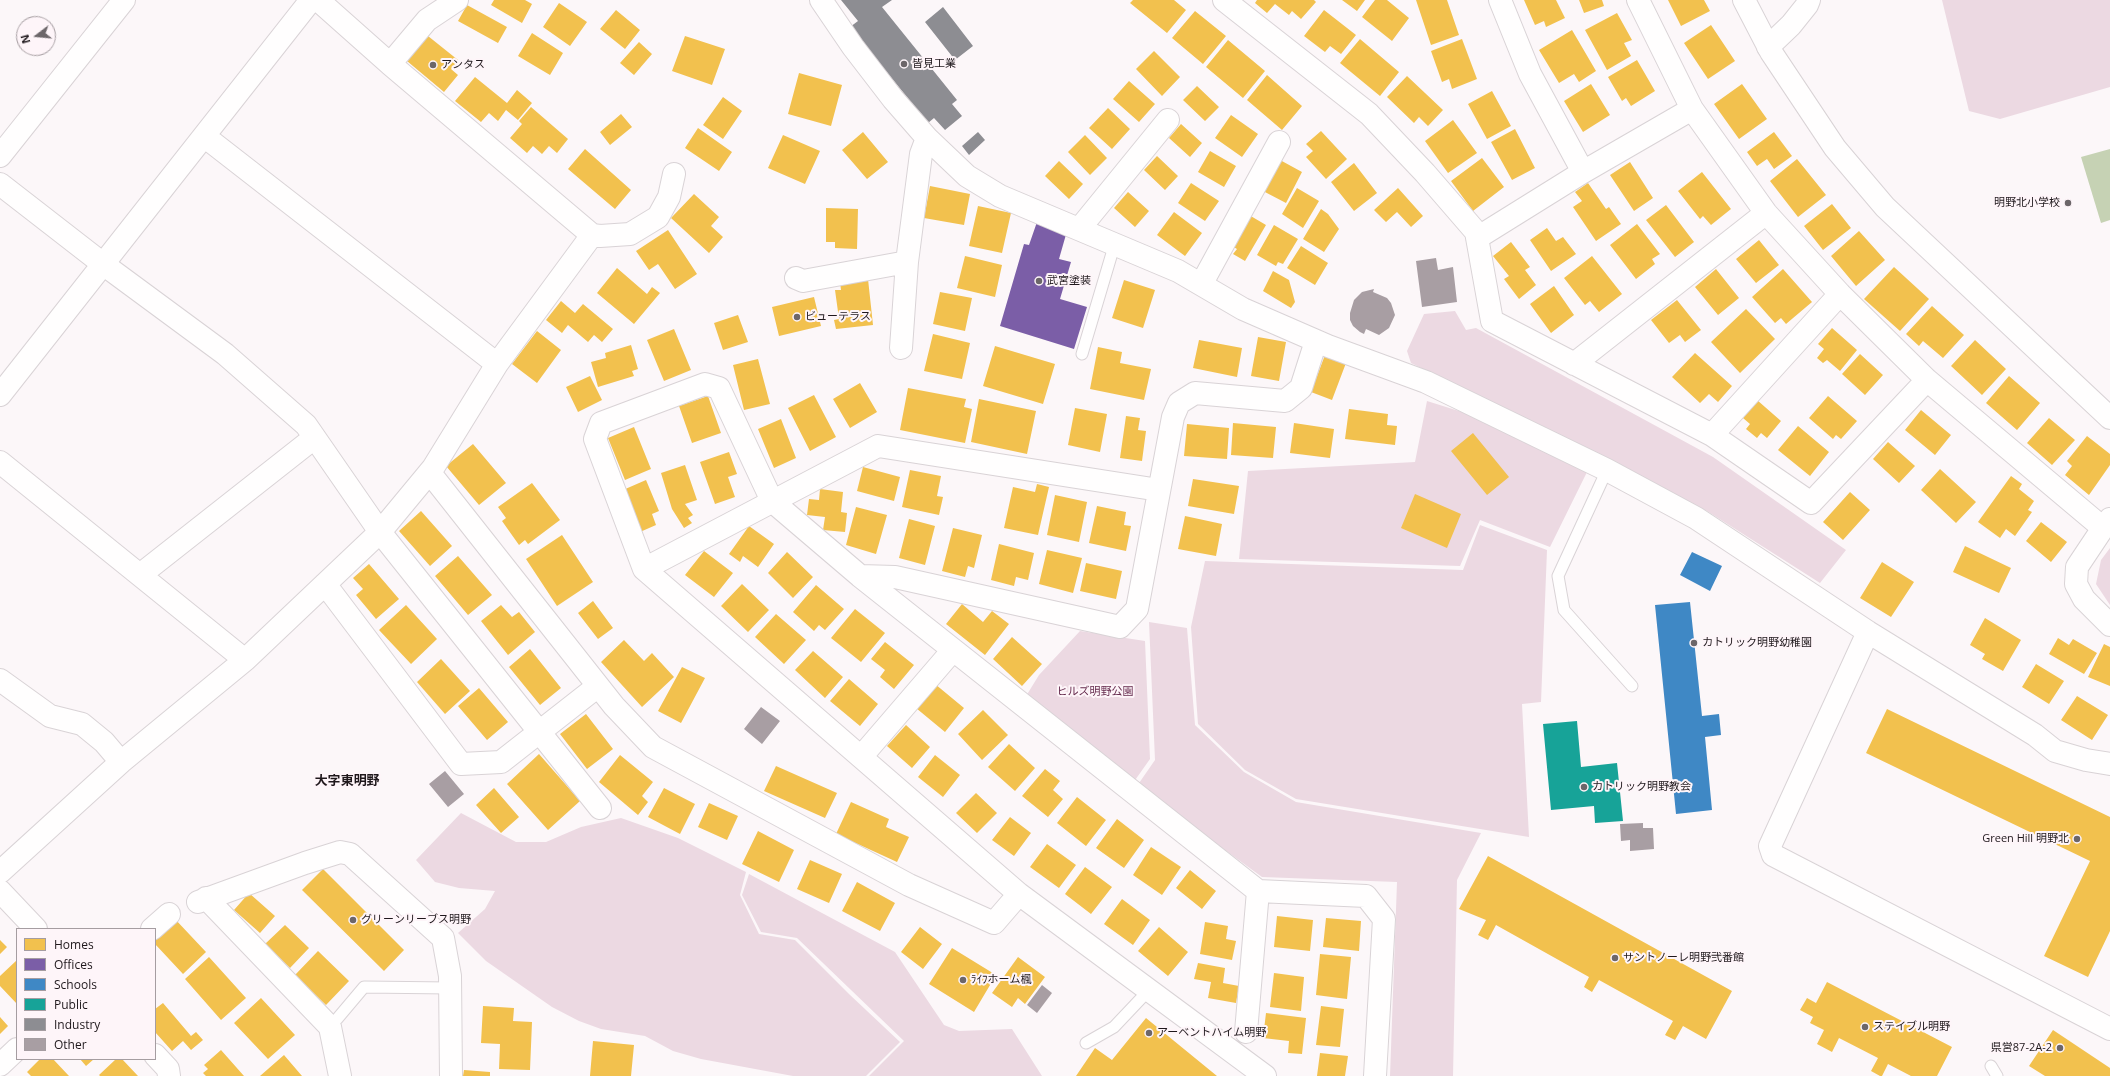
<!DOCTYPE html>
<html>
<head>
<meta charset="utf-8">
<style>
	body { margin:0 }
	#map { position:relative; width:2110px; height:1076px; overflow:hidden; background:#fcf7f9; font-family:"Open Sans",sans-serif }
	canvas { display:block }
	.legend { position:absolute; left:16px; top:928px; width:140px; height:132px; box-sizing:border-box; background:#fef5f9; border:1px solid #a59da1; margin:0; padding:5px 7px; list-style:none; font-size:12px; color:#1f181c }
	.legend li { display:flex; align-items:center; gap:8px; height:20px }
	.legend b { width:20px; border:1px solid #a59da1 }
	.north { position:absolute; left:16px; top:16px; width:40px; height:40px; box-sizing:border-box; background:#fef5f9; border:1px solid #a59da1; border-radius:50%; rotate:254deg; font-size:11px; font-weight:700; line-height:16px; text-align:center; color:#1f181c }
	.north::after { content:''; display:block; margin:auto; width:14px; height:18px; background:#6c6669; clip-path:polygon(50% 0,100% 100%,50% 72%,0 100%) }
</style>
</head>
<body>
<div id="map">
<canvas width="2110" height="1076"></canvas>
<ul class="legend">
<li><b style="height:11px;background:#f2c14e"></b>Homes</li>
<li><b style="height:11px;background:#7b5ea7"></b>Offices</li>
<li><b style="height:11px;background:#3f88c5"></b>Schools</li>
<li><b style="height:11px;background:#17a398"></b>Public</li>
<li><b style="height:11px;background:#8d8d92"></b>Industry</li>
<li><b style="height:11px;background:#a89ea3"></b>Other</li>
</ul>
<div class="north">N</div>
</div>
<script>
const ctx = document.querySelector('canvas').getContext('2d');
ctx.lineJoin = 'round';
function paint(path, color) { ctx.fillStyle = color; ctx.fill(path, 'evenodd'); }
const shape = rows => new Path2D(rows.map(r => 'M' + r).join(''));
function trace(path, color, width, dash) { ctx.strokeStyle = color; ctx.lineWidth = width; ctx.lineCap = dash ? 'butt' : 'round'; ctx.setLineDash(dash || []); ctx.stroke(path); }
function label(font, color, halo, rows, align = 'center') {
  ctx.font = font + ' "Open Sans","Noto Sans JP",sans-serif'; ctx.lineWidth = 4; ctx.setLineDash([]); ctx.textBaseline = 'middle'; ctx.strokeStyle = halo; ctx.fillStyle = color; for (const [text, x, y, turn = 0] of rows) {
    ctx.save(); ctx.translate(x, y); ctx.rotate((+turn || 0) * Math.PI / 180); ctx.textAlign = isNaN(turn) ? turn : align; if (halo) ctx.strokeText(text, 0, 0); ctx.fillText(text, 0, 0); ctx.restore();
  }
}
const green = shape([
	[1942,0,2110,0,2110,87,2000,119,1969,111],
	[1455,311,1466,330,1476,328,1713,457,1846,550,1820,583,1707,511,1411,363,1407,351,1424,314],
	[1427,401,1478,417,1588,470,1550,547,1480,520,1460,566,1239,559,1248,471,1415,462],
	[1480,525,1547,550,1541,702,1522,704,1529,837,1296,799,1245,770,1198,724,1191,627,1205,561,1463,570],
	[2110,548,2110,605,2096,584,2101,560],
	[1149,622,1187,628,1195,725,1244,772,1296,802,1481,833,1457,880,1453,1076,1390,1076,1397,882,1262,877,1137,786,1155,760],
	[1080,631,1145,641,1150,759,1133,783,1023,701,1039,675],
	[461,813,516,842,546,842,581,827,621,818,678,838,746,872,740,895,759,934,795,940,849,994,900,1042,866,1076,793,1076,701,1059,673,1051,645,1036,601,1029,579,1021,552,1007,486,961,458,933,485,909,495,891,459,888,435,882,416,860],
	[749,874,895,952,944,1025,959,1031,1012,1029,1042,1076,869,1076,904,1041,797,938,761,932,742,895]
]);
const water = shape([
	[2110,149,2110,220,2101,223,2081,157]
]);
const homes = shape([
	[494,0,525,0,532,4,522,23,491,5],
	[1133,0,1174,0,1186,10,1167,33,1130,3],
	[1257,0,1314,0,1316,2,1301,19,1292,11,1289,15,1275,4,1267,13,1255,3],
	[1342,0,1365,0,1357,11],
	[1375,0,1387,0,1409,18,1392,41,1362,17],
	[1416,0,1447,0,1459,35,1431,45],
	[1524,0,1556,0,1565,18,1546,27,1544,21,1535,25],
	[1579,0,1602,0,1604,6,1584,13],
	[1668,0,1704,0,1710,11,1681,26],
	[559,3,587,22,570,46,543,27],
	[467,5,507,27,498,43,458,21],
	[616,10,640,30,625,49,600,29],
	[1324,10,1356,35,1341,54,1330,46,1325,52,1304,36],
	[1195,11,1226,36,1203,64,1172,38],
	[1617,13,1632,40,1624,43,1631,56,1607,70,1585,30],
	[1711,25,1735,61,1708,79,1684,43],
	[1572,30,1596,71,1579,82,1574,74,1559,83,1539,50],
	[532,33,563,53,550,75,518,56],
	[428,36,458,60,451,69,458,75,444,92,407,61],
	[685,36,725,49,712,85,672,71],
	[1360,39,1399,72,1380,96,1340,63],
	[1462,39,1477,79,1452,89,1449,79,1442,82,1431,51],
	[1228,40,1265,71,1243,98,1206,67],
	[639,42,652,54,634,75,620,63],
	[1154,51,1180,77,1162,96,1136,69],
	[1637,60,1655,91,1631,106,1626,98,1622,101,1608,77],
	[799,73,842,85,831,126,788,114],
	[1267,75,1302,106,1282,130,1247,100],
	[1407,76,1443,110,1428,126,1419,117,1414,123,1387,97],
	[475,77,507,103,517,90,532,103,518,120,506,110,498,121,489,113,481,122,455,101],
	[1129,81,1155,104,1139,122,1113,99],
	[1591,84,1610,115,1583,132,1564,101],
	[1742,84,1767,119,1739,139,1714,104],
	[1197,86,1219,107,1205,121,1183,100],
	[1492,91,1511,126,1487,139,1468,104],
	[723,97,742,111,723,139,703,125],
	[531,107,568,139,557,153,549,146,542,154,533,146,527,153,510,138,522,124,519,121],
	[1108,108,1130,129,1112,149,1089,128],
	[621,114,632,127,610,145,600,132],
	[1231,115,1258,134,1242,157,1215,138],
	[1453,120,1477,153,1448,173,1425,141],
	[1181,124,1202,143,1190,157,1169,138],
	[698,128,732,152,719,171,685,148],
	[1515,129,1535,168,1512,180,1491,142],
	[1321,131,1347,159,1326,179,1306,157,1313,151,1306,144],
	[863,132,888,162,867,179,842,150],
	[1774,132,1792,156,1774,169,1767,159,1757,166,1747,152],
	[783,135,820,151,805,184,768,168],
	[1085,135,1107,158,1090,175,1068,152],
	[585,149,631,190,615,209,568,169],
	[1210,151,1236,166,1224,187,1198,172],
	[1157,156,1178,176,1165,190,1144,170],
	[1482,158,1504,187,1473,211,1451,181],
	[1797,159,1826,195,1798,217,1770,181],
	[1280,160,1302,172,1286,203,1263,191],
	[1059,161,1083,184,1069,199,1045,176],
	[1630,162,1653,198,1634,211,1610,175],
	[1354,163,1377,193,1354,211,1331,182],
	[1702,172,1731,209,1711,225,1703,216,1700,219,1678,191],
	[1191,183,1219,201,1205,221,1178,203],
	[1588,183,1606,209,1609,207,1621,224,1596,241,1573,207,1582,201,1575,192],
	[930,186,970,194,964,225,924,218],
	[1297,188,1319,201,1303,228,1282,214],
	[1398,188,1423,216,1411,227,1397,212,1386,222,1374,210],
	[1128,192,1149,211,1135,227,1114,208],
	[694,194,719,217,711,226,723,237,709,253,671,218],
	[1832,204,1851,228,1823,250,1804,226],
	[1666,205,1694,242,1675,257,1646,220],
	[978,206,1011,213,1002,253,969,246],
	[826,208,858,209,857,249,835,248,835,242,826,242],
	[1321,209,1328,214,1339,229,1324,252,1303,239],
	[1174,212,1202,233,1185,256,1157,235],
	[1249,215,1266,225,1245,261,1233,254,1237,249,1232,246],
	[1637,224,1660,254,1652,259,1655,264,1636,279,1610,245],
	[1274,225,1298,239,1283,264,1278,262,1276,266,1257,255],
	[1547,228,1556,241,1563,237,1576,254,1551,271,1530,240],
	[668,230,697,274,675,289,658,264,649,270,636,251],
	[1859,231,1885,260,1856,286,1831,256],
	[1759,240,1779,265,1756,283,1736,259],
	[1511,242,1530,267,1525,270,1536,285,1519,299,1504,279,1509,276,1493,256],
	[1301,246,1328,263,1315,285,1287,268],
	[965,256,1002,265,995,297,957,288],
	[1592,256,1622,294,1599,312,1590,301,1585,305,1564,278],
	[1894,267,1929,299,1900,331,1864,299],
	[617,268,647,294,652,287,660,293,634,324,597,293],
	[1716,269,1739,298,1718,315,1695,287],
	[1783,269,1812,302,1786,324,1781,318,1775,323,1752,297],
	[1273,271,1289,280,1295,302,1291,308,1263,291],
	[868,279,873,325,836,329,834,320,839,319,835,290,841,290,840,282],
	[1124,280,1155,290,1143,328,1112,318],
	[1554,286,1574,315,1551,333,1530,304],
	[940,292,972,298,965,331,933,324],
	[814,297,821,326,779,336,772,307],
	[1677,300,1701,330,1685,342,1680,335,1669,343,1651,320],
	[561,301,575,313,583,304,613,329,602,342,594,335,588,342,568,325,562,333,546,320],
	[1932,306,1964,335,1943,358,1923,341,1919,346,1906,334],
	[1746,309,1775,339,1740,373,1711,342],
	[738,315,748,342,723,350,714,323],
	[1832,328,1857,350,1840,371,1827,360,1823,363,1817,358,1824,349,1818,344],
	[674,329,691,370,664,381,647,340],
	[537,331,561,350,537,383,512,364],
	[933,334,970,343,962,379,924,371],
	[1258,337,1286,342,1279,381,1251,376],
	[1199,340,1242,348,1237,377,1193,368],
	[1975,340,2006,369,1982,395,1951,366],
	[631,345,638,369,632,371,634,376,598,387,591,362,606,358,605,353],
	[995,346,1055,364,1043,404,983,386],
	[1098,347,1122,352,1120,363,1151,369,1144,400,1090,389],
	[1695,353,1732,386,1718,402,1709,394,1700,403,1672,377],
	[1860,354,1883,375,1865,395,1842,374],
	[1325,355,1346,363,1332,400,1311,392],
	[758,359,770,404,744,410,733,365],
	[590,376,602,400,578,412,566,387],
	[2009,376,2040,403,2017,430,1986,403],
	[860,383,877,412,850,428,833,399],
	[908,388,966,399,964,407,972,409,965,443,900,430],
	[814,395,836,437,810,451,788,408],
	[708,396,721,433,692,443,679,406],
	[1828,396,1857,421,1841,439,1836,435,1833,439,1809,418],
	[979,399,1036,411,1027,454,971,442],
	[1757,400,1781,421,1767,438,1761,433,1757,438,1746,429,1750,424,1743,418],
	[1075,408,1107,414,1100,452,1068,445],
	[1349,409,1388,414,1387,425,1397,426,1395,445,1345,439],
	[1921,410,1951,435,1935,455,1905,430],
	[1126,416,1140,418,1138,430,1146,431,1142,461,1120,458],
	[2049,418,2075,440,2052,465,2027,443],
	[781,419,796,458,774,468,758,429],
	[1233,423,1276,427,1273,458,1231,455],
	[1294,423,1334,429,1330,458,1290,453],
	[1187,424,1229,428,1227,459,1184,456],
	[1798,426,1829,452,1810,476,1778,450],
	[634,427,651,469,625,480,608,438],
	[1473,433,1509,477,1487,495,1451,451],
	[2087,436,2110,454,2110,465,2089,495,2065,475,2072,466,2067,461],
	[1888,442,1915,466,1899,483,1873,459],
	[473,444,506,483,479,505,446,466],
	[729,452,737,474,728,477,735,497,715,504,700,462],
	[685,465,697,500,685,504,693,515,688,518,692,523,684,528,672,509,661,473],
	[863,467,900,477,894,501,857,491],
	[1940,469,1976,502,1956,523,1921,490],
	[910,470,941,476,937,496,943,497,939,515,902,507],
	[2011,476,2022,484,2019,489,2034,501,2028,510,2032,512,2015,536,2006,529,2000,538,1978,522],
	[1193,479,1239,486,1234,514,1188,506],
	[646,480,659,511,652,514,656,525,640,532,623,490],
	[532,483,560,520,528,544,525,540,519,545,502,521,506,518,498,507],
	[1037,484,1049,487,1038,535,1004,528,1013,487,1035,492],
	[820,489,843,492,841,512,847,513,845,532,823,530,825,517,807,515,809,499,819,500],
	[1850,492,1870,510,1843,540,1823,522],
	[1415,494,1461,514,1447,548,1401,528],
	[1055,495,1087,502,1079,542,1047,535],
	[1097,506,1126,512,1124,525,1131,526,1126,551,1089,543],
	[856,507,887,515,876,554,846,545],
	[421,511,452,546,430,566,399,531],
	[1185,516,1222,524,1216,556,1178,549],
	[909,519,935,526,925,565,899,558],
	[2041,522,2067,542,2051,562,2026,541],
	[749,526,774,544,758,567,743,556,740,562,729,554],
	[953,528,982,535,974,568,968,566,965,577,942,571],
	[562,535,593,582,557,606,526,559],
	[999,544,1034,553,1028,580,1016,577,1014,586,991,580],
	[1965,546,2011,568,1999,593,1953,572],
	[1047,550,1082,558,1073,593,1039,584],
	[704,551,733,573,714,597,685,575],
	[787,552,813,577,793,598,768,573],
	[458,556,492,595,468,615,435,576],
	[1882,562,1914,582,1891,617,1860,598],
	[1086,563,1122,571,1116,599,1080,591],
	[369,564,399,599,376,619,356,595,363,589,353,578],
	[742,584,769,610,748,632,721,606],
	[816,585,844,609,825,630,819,625,814,631,793,612],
	[593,601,613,628,598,639,578,613],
	[962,604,983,622,992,611,1009,624,985,655,946,624],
	[406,605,437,639,411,664,379,630],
	[501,605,512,617,519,612,535,632,508,655,481,621],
	[855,609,885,633,861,662,831,638],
	[776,614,806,640,784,664,755,637],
	[1985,618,2021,640,2003,671,1982,659,1985,654,1970,645],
	[1012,637,1042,664,1022,686,993,659],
	[2058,638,2069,645,2073,639,2097,653,2084,674,2049,654],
	[624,640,644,661,652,653,674,677,642,707,601,662],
	[885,642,914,665,894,689,880,677,885,670,871,659],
	[2104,644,2110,647,2110,686,2088,677],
	[530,649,561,688,540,705,509,667],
	[813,651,843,677,825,698,795,670],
	[441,659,470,691,445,714,417,682],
	[2036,664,2064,681,2049,704,2022,687],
	[682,667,705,678,681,723,658,711],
	[849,679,878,704,860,726,830,701],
	[935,684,964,708,945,732,916,708],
	[479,688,508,722,487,740,458,706],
	[2077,696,2108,715,2092,740,2061,720],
	[1887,709,2110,817,2110,931,2088,977,2044,956,2090,861,1866,753],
	[983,710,1008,735,982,760,958,734],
	[586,714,613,749,587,769,560,734],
	[906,725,930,747,912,768,887,746],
	[1009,744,1035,768,1015,791,988,767],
	[539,754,580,801,548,830,507,784],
	[620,755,653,782,642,796,648,802,638,815,599,782],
	[935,755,960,775,943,797,918,777],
	[776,766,837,793,825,818,764,791],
	[1045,769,1060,781,1053,790,1063,799,1048,817,1022,796],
	[494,788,519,817,501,833,476,805],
	[664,788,695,804,680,834,648,817],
	[976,793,997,813,977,833,956,813],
	[1077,797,1106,820,1086,846,1057,823],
	[851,802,889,819,886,827,909,837,897,862,836,834],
	[709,803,738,816,727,840,698,827],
	[1010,817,1031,833,1014,856,992,840],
	[1117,819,1144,840,1124,868,1096,848],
	[758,831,794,850,779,882,742,864],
	[1047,844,1076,865,1059,888,1030,867],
	[1151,847,1181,867,1162,895,1133,875],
	[1488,856,1732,991,1706,1039,1683,1026,1675,1040,1665,1035,1673,1021,1599,980,1592,992,1584,987,1589,977,1496,925,1488,940,1478,935,1486,920,1459,909],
	[810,860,842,874,829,903,797,889],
	[1085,867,1112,887,1091,914,1065,894],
	[323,869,404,950,384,971,302,890],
	[1190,870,1216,891,1202,909,1176,888],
	[857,882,895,903,880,931,842,911],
	[249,893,275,916,260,933,234,910],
	[1122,899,1150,920,1133,945,1104,924],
	[1277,916,1313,920,1310,951,1274,947],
	[174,918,206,952,183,974,155,944,155,936],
	[1326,918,1361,921,1359,951,1323,947],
	[1205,922,1228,926,1226,939,1236,941,1232,960,1200,954],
	[285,925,309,948,290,968,265,944],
	[920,927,942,944,923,969,901,952],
	[1159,927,1188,952,1168,976,1138,951],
	[0,940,7,947,0,954],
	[952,948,996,975,974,1012,929,984],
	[318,951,349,981,326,1005,295,975],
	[1320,954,1351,957,1347,999,1316,995],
	[209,957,246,998,221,1020,185,979],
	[1018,957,1045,977,1025,1004,1018,998,1012,1007,992,993],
	[17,960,17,1004,0,986,0,976],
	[1198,963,1225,968,1223,983,1239,986,1236,1003,1208,998,1211,982,1194,979],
	[1274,973,1304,977,1301,1011,1270,1007],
	[1827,982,1952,1047,1937,1076,1911,1076,1888,1064,1882,1076,1880,1076,1871,1071,1878,1058,1839,1038,1832,1052,1817,1044,1824,1030,1810,1023,1813,1017,1800,1010,1807,998,1816,1003],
	[261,998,295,1035,268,1059,234,1023],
	[163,1003,191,1036,196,1032,203,1040,191,1050,183,1041,172,1051,155,1032,155,1009],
	[483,1006,514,1008,513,1021,532,1022,530,1070,499,1069,500,1044,481,1043],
	[1321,1006,1344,1009,1340,1047,1316,1045],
	[1266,1013,1306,1018,1302,1054,1288,1053,1289,1041,1263,1038],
	[0,1017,8,1026,0,1034],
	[1146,1018,1217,1076,1076,1076,1095,1048,1112,1060],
	[2053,1030,2110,1068,2110,1076,2045,1076,2029,1066],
	[593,1041,634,1045,631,1076,590,1076],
	[221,1050,244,1076,206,1076,203,1073,208,1069,204,1065],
	[1320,1053,1348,1056,1345,1076,1317,1076],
	[284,1055,302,1076,260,1076],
	[40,1059,53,1059,69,1076,31,1076,27,1072],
	[80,1059,94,1059,86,1066],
	[116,1059,122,1059,138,1076,100,1076,99,1075],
	[464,1070,490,1072,490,1076,463,1076]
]);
const offices = shape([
	[1037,222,1067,231,1059,259,1071,262,1060,299,1087,307,1074,349,1000,326,1024,244,1029,245]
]);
const schools = shape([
	[1692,552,1722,566,1710,591,1680,575],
	[1690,602,1702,716,1719,714,1721,735,1705,737,1712,810,1676,814,1655,605]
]);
const public = shape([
	[1577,721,1581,767,1617,763,1623,821,1595,823,1594,806,1551,810,1543,724]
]);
const industry = shape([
	[841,0,892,0,882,7,957,100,952,104,962,116,945,130,934,118,928,123,850,27,858,21],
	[943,7,973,46,955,60,925,22],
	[978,132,985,140,969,155,962,146]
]);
const building = shape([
	[1436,258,1438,270,1453,267,1457,302,1422,307,1416,261],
	[1374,289,1373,292,1387,298,1391,303,1395,315,1389,328,1379,335,1366,329,1364,334,1360,332,1353,326,1350,320,1350,313,1354,300,1362,292],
	[761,707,780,721,762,744,744,729],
	[445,771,464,794,448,807,429,784],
	[1643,823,1643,828,1653,828,1654,849,1630,851,1630,840,1621,841,1620,824],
	[1042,985,1052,993,1037,1013,1027,1005]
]);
const lane = shape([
	[1082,354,1115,243],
	[1607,470,1558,576,1564,610,1632,686],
	[337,1019,364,987,450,988],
	[1086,1043,1114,1027,1149,990],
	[1991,1066,1997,1076]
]);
const street = shape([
	[318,0,390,64,592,235,600,236,630,234,658,217,669,197,674,174],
	[821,0,853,47,893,99,927,138,967,176,1000,196,1178,271,1243,309,1328,346,1426,382,1607,470,1696,518,1868,632,2035,735,2055,751,2086,760,2110,764],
	[1224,0,1369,114,1425,173,1476,232,1492,321,1712,435,1811,503,1927,380],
	[1500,0,1530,74,1583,172],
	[1638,0,1692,109,1766,213,1840,294,1927,380,2103,528,2110,519],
	[1768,47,1791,25,1807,5,1809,0],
	[390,64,427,20,457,0],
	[204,136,497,364],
	[0,156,124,0],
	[0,184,103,264,225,354,306,425,380,532,600,808],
	[1080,228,1168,120],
	[1477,238,1583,172,1692,109],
	[796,278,803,281,907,262],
	[1202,283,1279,142],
	[901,348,907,262,921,154,927,138],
	[1574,364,1766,213],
	[0,395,311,0],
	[1712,435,1840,294],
	[0,462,245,660],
	[430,473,614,706,653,747,909,885,994,923,1019,894],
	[2103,528,2077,567,2076,584,2084,599,2110,625],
	[644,569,878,446,1159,490],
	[140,575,314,438],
	[860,576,895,577,1120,627,1137,609,1173,417,1179,403,1195,393,1285,401,1301,388,1316,341],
	[325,584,461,764,501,762,598,686],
	[1868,632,1770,846,1773,855,2110,1029],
	[0,680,50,716,82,724,104,742,121,762],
	[861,757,953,650],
	[0,872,121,762,245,660,380,532,433,468,497,364,592,235],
	[0,891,36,929],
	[206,898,330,1027,340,1076],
	[198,902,305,863,340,852,350,854,443,938,450,976,451,1076],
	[152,929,169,914],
	[1246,1032,1258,891],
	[155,1055,168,1069,169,1076],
	[0,1065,17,1049],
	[1265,1076,1019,894,644,569,595,439,601,423,705,384,719,388,772,501,860,576,1258,891,1366,896,1384,919,1375,1076]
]);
const secondary = shape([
	[1744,0,1771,52,1835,148,1885,207,2110,418]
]);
const markers = [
	[904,64,4,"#6c6669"],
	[433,65,4,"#6c6669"],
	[2068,203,4,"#6c6669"],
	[1039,281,4,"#6c6669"],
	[797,317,4,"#6c6669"],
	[1694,643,4,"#6c6669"],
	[1584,787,4,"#6c6669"],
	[2077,839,4,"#6c6669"],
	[353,920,4,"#6c6669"],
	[1615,958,4,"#6c6669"],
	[963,980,4,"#6c6669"],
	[1865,1027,4,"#6c6669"],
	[1149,1033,4,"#6c6669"],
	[2060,1048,4,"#6c6669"]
];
const poiNames = [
	["皆見工業",912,64],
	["アンタス",441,65],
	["明野北小学校",2060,203,"right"],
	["武宮塗装",1047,281],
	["ビューテラス",805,317],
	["カトリック明野幼稚園",1702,643],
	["カトリック明野教会",1592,787],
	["Green Hill 明野北",2069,839,"right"],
	["グリーンリーブス明野",361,920],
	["サントノーレ明野弐番館",1623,958],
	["ﾗｲﾌホーム楓",971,980],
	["ステイブル明野",1873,1027],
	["アーベントハイム明野",1157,1033],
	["県営87-2A-2",2052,1048,"right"]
];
const parkNames = [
	["ヒルズ明野公園",1095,692]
];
const quarterNames = [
	["大字東明野",347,781]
];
paint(green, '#ecd9e2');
paint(water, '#c6d2b4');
paint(homes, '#f2c14e');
paint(offices, '#7b5ea7');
paint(schools, '#3f88c5');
paint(public, '#17a398');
paint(industry, '#8d8d92');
paint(building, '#a89ea3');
trace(lane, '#d9d3d6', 13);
trace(street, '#d9d3d6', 24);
trace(secondary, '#d9d3d6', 24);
trace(lane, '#fffefe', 11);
trace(street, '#fffefe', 22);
trace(secondary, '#fffefe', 22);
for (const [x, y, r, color] of markers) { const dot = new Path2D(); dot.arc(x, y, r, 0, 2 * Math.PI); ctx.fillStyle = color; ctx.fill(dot); trace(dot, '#fef5f9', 1.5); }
label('11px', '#1f181c', '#fef5f9', poiNames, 'left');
label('11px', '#652b4d', '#fef5f9', parkNames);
label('bold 13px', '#1f181c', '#fef5f9', quarterNames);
</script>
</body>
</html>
